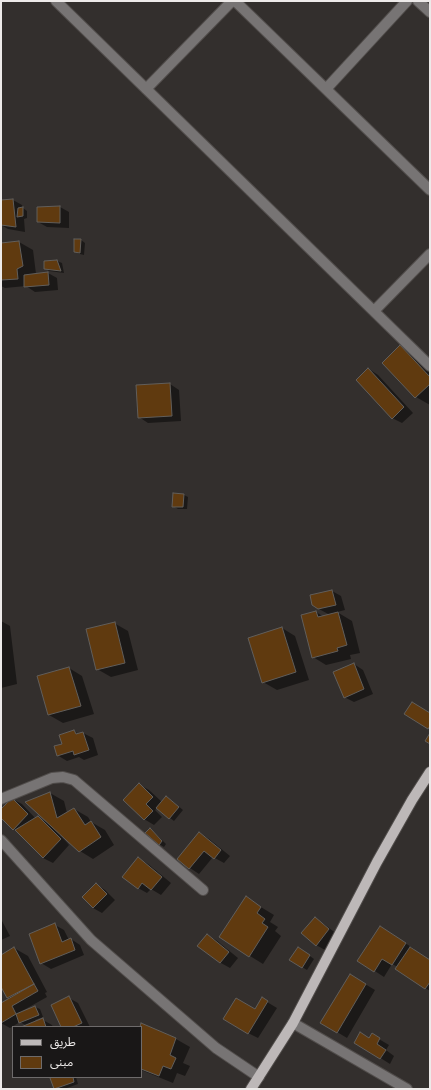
<!DOCTYPE html>
<html>
<head>
<meta charset="utf-8">
<style>
	body { margin:0 }
	#map { position:relative; width:431px; height:1090px; overflow:hidden; background:#332f2d; font-family:"Archivo Narrow","Noto Sans Arabic",sans-serif }
	canvas { display:block }
	.frame { position:absolute; inset:0; border:2px solid #edeae9; pointer-events:none }
	.legend { position:absolute; left:12px; top:1026px; width:130px; height:52px; box-sizing:border-box; background:#191717; border:1px solid #6e6b6b; margin:0; padding:5px 7px; list-style:none; font-size:12px; color:#edeae9 }
	.legend li { display:flex; align-items:center; gap:8px; height:20px }
	.legend b { width:20px; border:1px solid #6e6b6b }
</style>
</head>
<body>
<div id="map">
<canvas width="431" height="1090"></canvas>
<div class="frame"></div>
<ul class="legend">
<li><b style="height:5px;background:#bdb8b8"></b>طريق</li>
<li><b style="height:11px;background:#603a0f"></b>مبنى</li>
</ul>
</div>
<script>
const ctx = document.querySelector('canvas').getContext('2d');
ctx.lineJoin = 'round';
function paint(path, color) { ctx.fillStyle = color; ctx.fill(path, 'evenodd'); }
const shape = rows => new Path2D(rows.map(r => 'M' + r).join(''));
function trace(path, color, width, dash) { ctx.strokeStyle = color; ctx.lineWidth = width; ctx.lineCap = dash ? 'butt' : 'round'; ctx.setLineDash(dash || []); ctx.stroke(path); }
const shadow = shape([
	[13,200,22,205,23,208,27,211,27,218,24,219,25,232,8,229,1,225,1,201],
	[60,207,69,212,69,228,47,227,38,222],
	[81,240,85,243,84,255,80,254,75,252],
	[19,242,33,250,36,274,48,273,57,278,58,290,35,292,26,286,5,288,1,286,1,244],
	[57,261,62,263,64,273,49,271,45,268],
	[400,347,414,354,430,372,430,405,416,397,383,363],
	[369,369,378,375,413,413,402,423,392,418],
	[170,384,179,390,181,421,148,423,139,417],
	[184,495,188,497,187,509,178,509,173,506],
	[332,591,341,596,345,610,337,612,352,621,360,653,350,655,351,659,326,665,313,657,316,612,324,617,330,615,319,609],
	[1,621,10,626,17,684,1,688],
	[114,623,128,631,138,670,111,677,97,669],
	[282,628,295,636,309,680,277,690,263,682],
	[354,664,363,670,373,694,354,702,344,697],
	[69,668,82,676,94,714,63,723,49,715,38,677],
	[74,731,79,734,83,733,93,738,98,755,84,760,79,757,67,761,57,755,63,744],
	[140,785,149,790,162,802,171,800,183,810,174,821,157,808,155,810,162,817,154,825,144,819],
	[50,793,64,801,67,813,74,809,88,817,91,822,105,830,114,845,93,859,80,851,61,834,60,835,69,845,53,863,43,858,1,816,1,810,12,799,22,804,36,819,39,818,48,823],
	[150,829,154,832,166,844,164,847,159,844],
	[200,833,209,839,230,856,224,863,213,857,199,874,190,868],
	[138,858,148,864,171,883,161,895,151,889,147,893,138,888],
	[96,884,105,890,115,900,102,913,93,908],
	[246,898,274,915,270,922,278,927,275,931,281,936,263,964,250,956],
	[1,919,10,936,1,940],
	[315,919,324,924,338,935,325,950,316,945],
	[55,925,64,930,69,940,71,939,80,945,84,955,51,969,41,963],
	[389,932,414,949,414,950,430,961,430,991,396,969,398,967,392,964,384,977,358,960],
	[207,935,216,940,238,958,230,968,221,963,199,945],
	[14,948,28,956,47,992,45,993,47,997,22,1011,23,1012,35,1007,40,1009,43,1017,35,1020,36,1022,43,1020,52,1025,53,1027,24,1027,27,1026,20,1022,10,1028,1,1023,1,1004,10,999,8,998,1,985,1,956],
	[303,951,314,959,307,970,302,967],
	[350,975,375,990,347,1038,322,1023],
	[69,998,78,1003,90,1027,62,1027],
	[262,999,277,1008,258,1038,248,1033,255,1010],
	[142,1025,176,1039,190,1047,183,1063,190,1066,185,1076,177,1073,173,1083,141,1070,141,1027],
	[372,1035,389,1045,386,1050,394,1056,390,1064,355,1042,370,1039],
	[55,1077,76,1077,78,1084,64,1089,56,1089,55,1088]
]);
const building = shape([
	[13,199,16,227,1,225,1,200,13,199],
	[60,206,60,223,37,222,37,207,60,206],
	[23,207,23,216,17,217,18,208,23,207],
	[74,239,81,239,80,253,74,252,74,239],
	[19,241,23,266,17,269,18,279,1,280,1,243,19,241],
	[57,260,61,271,44,269,44,261,57,260],
	[48,272,49,285,24,287,24,275,48,272],
	[400,345,430,377,430,384,415,398,382,363,400,345],
	[368,368,404,407,392,419,356,380,368,368],
	[170,383,172,416,138,418,136,385,170,383],
	[173,493,184,494,183,507,172,507,173,493],
	[332,590,336,605,318,609,312,605,310,595,332,590],
	[316,611,318,617,338,612,347,645,337,648,338,651,312,658,301,615,316,611],
	[115,622,125,663,96,670,86,629,115,622],
	[282,627,296,672,262,683,248,638,282,627],
	[354,663,364,689,344,698,333,672,354,663],
	[69,667,81,706,48,715,37,676,69,667],
	[412,702,430,713,430,726,428,729,404,714,412,702],
	[74,730,76,734,83,732,89,750,74,755,73,751,57,756,54,746,62,744,59,735,74,730],
	[430,733,430,744,425,741,430,733],
	[139,783,153,797,146,804,153,811,144,820,123,800,139,783],
	[50,792,57,818,74,808,85,825,91,821,101,837,79,852,25,802,50,792],
	[166,796,179,807,169,819,156,808,166,796],
	[12,798,28,814,13,830,1,818,1,809,12,798],
	[38,816,61,839,43,858,15,830,38,816],
	[150,828,162,841,159,845,145,833,150,828],
	[199,832,221,850,214,859,204,851,189,869,177,859,199,832],
	[138,857,162,877,151,890,142,883,138,889,122,877,138,857],
	[96,883,107,894,93,908,82,897,96,883],
	[246,896,261,907,257,913,265,919,262,923,268,927,249,957,219,937,246,896],
	[315,917,329,929,316,946,301,933,315,917],
	[55,923,62,942,71,938,75,950,40,964,29,934,55,923],
	[380,926,406,943,392,965,382,959,374,972,357,961,380,926],
	[207,934,229,952,220,963,197,946,207,934],
	[14,947,34,984,7,998,1,987,1,955,14,947],
	[298,947,310,955,302,968,289,960,298,947],
	[410,947,430,960,430,982,425,989,395,969,410,947],
	[350,974,366,984,337,1033,320,1023,350,974],
	[34,984,38,991,12,1006,16,1014,1,1023,1,1003,34,984],
	[69,996,82,1023,73,1027,61,1027,51,1005,69,996],
	[262,997,268,1001,248,1034,223,1019,236,998,255,1009,262,997],
	[35,1006,39,1015,19,1023,16,1014,35,1006],
	[43,1018,46,1027,21,1027,43,1018],
	[141,1023,176,1038,170,1055,176,1058,171,1069,163,1066,159,1076,141,1069,141,1027,140,1027,141,1023],
	[360,1032,369,1038,372,1033,380,1038,377,1044,386,1050,380,1059,354,1043,360,1032],
	[52,1077,73,1077,74,1082,54,1089,50,1078,52,1077]
]);
const minor = shape([
	[56,1,430,366],
	[235,1,430,190],
	[418,1,430,12],
	[146,89,232,1],
	[326,89,407,1],
	[374,311,430,254],
	[1,799,52,778,63,777,74,780,203,890],
	[1,840,91,940,216,1048,259,1077],
	[293,1023,407,1089]
]);
const major = shape([
	[251,1089,293,1023,377,862,412,800,430,772]
]);
paint(shadow, '#0007');
paint(building, '#603a0f');
trace(building, '#615e5b', 1);
trace(minor, '#514d4b', 12);
trace(major, '#514d4b', 12);
trace(minor, '#777474', 10);
trace(major, '#bdb8b8', 10);
</script>
</body>
</html>
